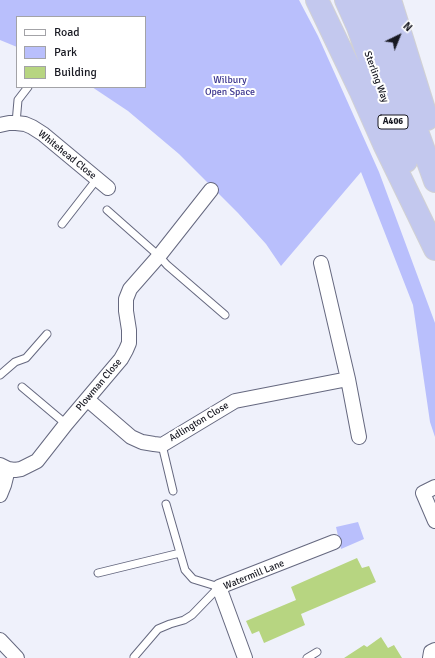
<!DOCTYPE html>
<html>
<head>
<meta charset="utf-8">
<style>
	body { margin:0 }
	#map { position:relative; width:435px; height:658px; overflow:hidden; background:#eff1fb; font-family:Signika,sans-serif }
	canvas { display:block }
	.legend { position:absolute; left:16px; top:16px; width:130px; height:72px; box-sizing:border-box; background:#fff; border:1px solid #a3a3a7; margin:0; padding:5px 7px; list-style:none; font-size:12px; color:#181922 }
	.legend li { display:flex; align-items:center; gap:8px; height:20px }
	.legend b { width:20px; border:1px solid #a3a3a7 }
	.north { position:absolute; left:379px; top:16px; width:40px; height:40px; -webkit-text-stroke:3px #fff; paint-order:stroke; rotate:43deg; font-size:11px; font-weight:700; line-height:16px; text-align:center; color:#181922 }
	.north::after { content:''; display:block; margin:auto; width:14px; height:18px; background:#181922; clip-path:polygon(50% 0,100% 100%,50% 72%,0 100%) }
</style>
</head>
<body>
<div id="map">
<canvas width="435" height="658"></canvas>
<ul class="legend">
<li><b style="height:5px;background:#fff"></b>Road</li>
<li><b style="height:11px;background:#b9bffc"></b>Park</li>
<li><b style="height:11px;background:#b7d581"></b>Building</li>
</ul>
<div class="north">N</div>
</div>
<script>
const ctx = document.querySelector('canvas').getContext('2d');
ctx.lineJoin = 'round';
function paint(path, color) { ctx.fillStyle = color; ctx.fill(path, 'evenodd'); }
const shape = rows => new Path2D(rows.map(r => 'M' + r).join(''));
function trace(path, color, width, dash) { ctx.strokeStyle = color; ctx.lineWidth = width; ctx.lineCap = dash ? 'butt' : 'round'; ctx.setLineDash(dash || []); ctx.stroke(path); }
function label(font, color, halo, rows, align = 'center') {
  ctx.font = font + ' Signika,sans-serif'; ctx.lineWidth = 4; ctx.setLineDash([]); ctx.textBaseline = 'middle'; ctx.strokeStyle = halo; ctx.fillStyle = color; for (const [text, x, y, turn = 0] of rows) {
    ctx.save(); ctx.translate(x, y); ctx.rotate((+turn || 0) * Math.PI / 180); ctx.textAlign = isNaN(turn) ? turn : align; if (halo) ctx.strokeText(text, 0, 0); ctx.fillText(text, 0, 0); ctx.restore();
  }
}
const green = shape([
	[0,0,299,0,318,36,379,172,435,323,435,437,430,422,413,305,361,172,281,266,266,244,238,213,179,154,128,111,92,87,145,87,145,17,17,17,17,47,0,40],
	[358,522,364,539,341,549,336,527]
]);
const building = shape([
	[357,558,362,568,369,566,376,582,301,614,305,625,264,643,259,631,252,634,246,621,296,600,291,587],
	[381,637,388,648,394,645,402,658,344,658,364,645,367,647]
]);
const service = shape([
	[16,123,18,100,28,87],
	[107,210,159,256,167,265,225,315],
	[62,224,97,179],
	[0,375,15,362,26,358,47,334],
	[22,387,66,424],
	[162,445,173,491],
	[98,573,180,553],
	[134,657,158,629,170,624,184,620,192,615,219,587,193,579,185,570,166,504],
	[307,658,317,652]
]);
const minor = shape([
	[0,125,9,123,16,123,25,124,32,127,43,134,108,188],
	[321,263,348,379,359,437],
	[88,400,131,437,142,442,154,444,162,445,235,401,348,379],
	[0,465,8,469,15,470,21,469,37,461,66,424,121,359,126,350,129,343,129,330,126,311,126,299,130,289,159,256,211,190],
	[435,487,423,493,435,521],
	[0,495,4,485,8,469],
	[0,640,17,658],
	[245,658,219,587,334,542],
	[430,658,431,652,435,650]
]);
const trunk = shape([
	[317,0,360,90,384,144,435,249],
	[346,0,358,27,406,161],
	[368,0,387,48,435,181],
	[390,0,427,119]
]);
const shields = [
	[393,122,30]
];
const shieldNames = [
	["A406",393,122]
];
const streetNames = [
	["Sterling Way",376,77,70],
	["Whitehead Close",67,155,39],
	["Plowman Close",99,385,-50],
	["Adlington Close",199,422,-31],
	["Watermill Lane",254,575,-22]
];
const parkNames = [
	["Wilbury",230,80],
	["Open Space",230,92]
];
paint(green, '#b9bffc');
paint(building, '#b7d581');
trace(service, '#65687f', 9);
trace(minor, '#65687f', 16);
trace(trunk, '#d1d1d3', 24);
trace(service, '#fff', 7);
trace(minor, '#fff', 14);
trace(trunk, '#c3c8ee', 22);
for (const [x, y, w] of shields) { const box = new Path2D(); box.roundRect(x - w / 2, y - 7, w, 14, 3); ctx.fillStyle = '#fff'; ctx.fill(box); trace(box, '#181922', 1); }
label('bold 9px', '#181922', null, shieldNames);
label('10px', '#181922', '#fff', streetNames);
label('10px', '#39338d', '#fff', parkNames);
</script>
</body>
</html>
